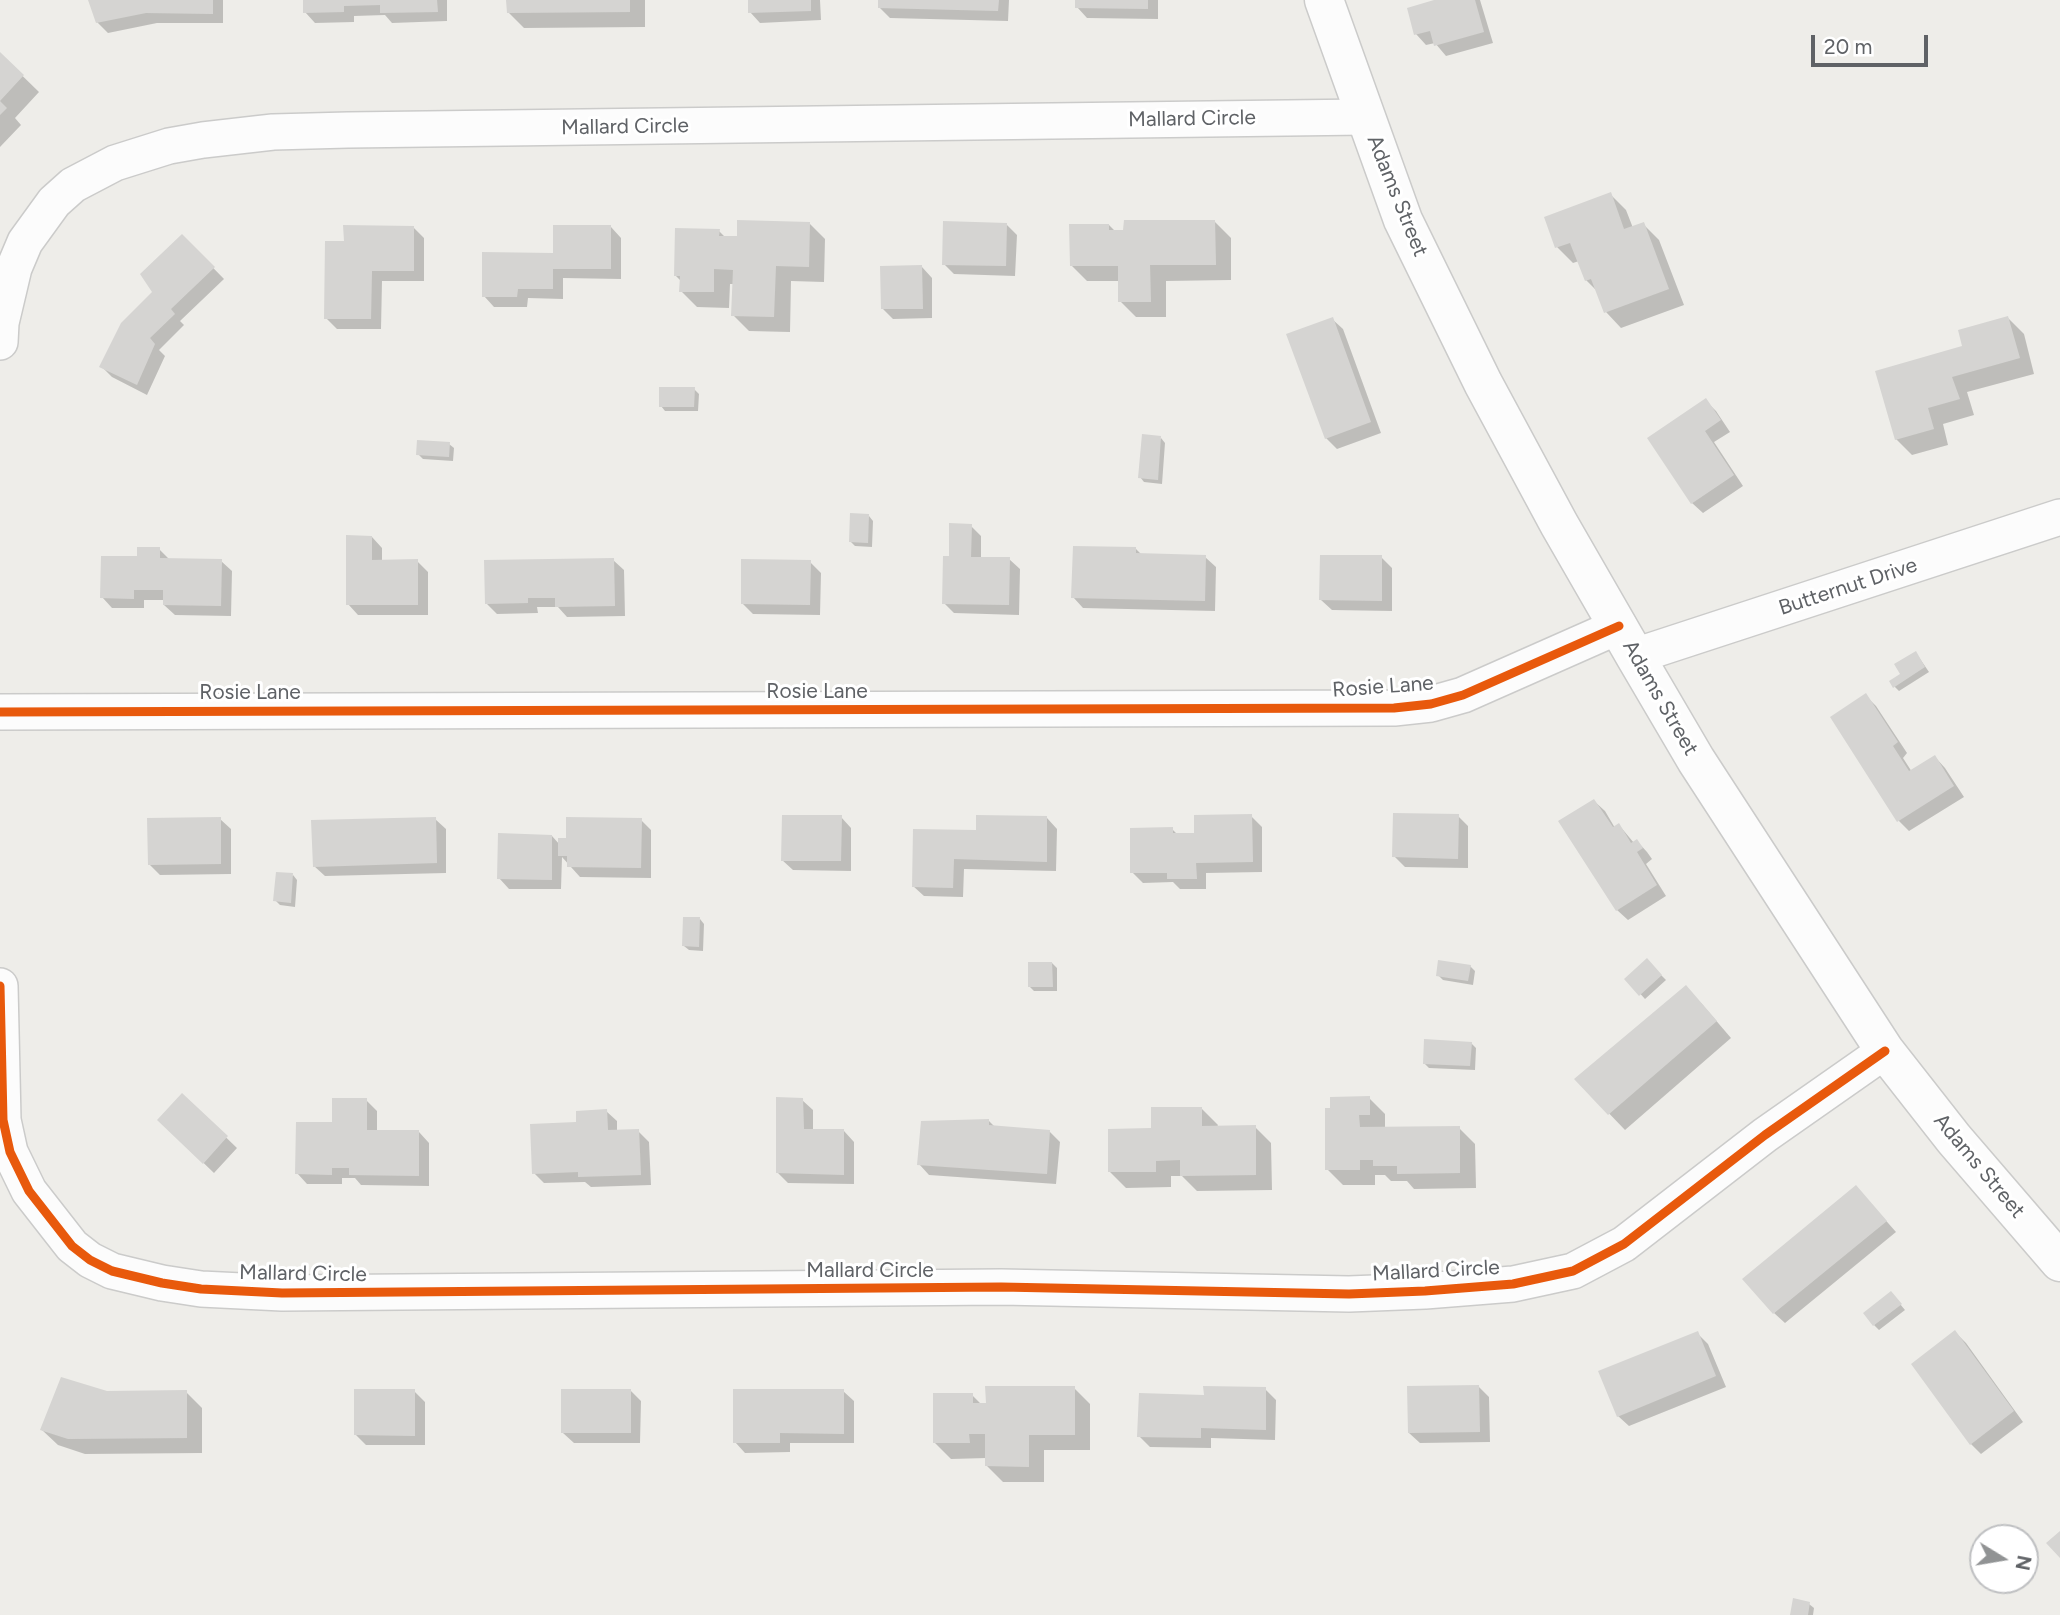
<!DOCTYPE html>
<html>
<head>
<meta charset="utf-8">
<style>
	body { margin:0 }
	#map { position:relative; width:2060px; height:1615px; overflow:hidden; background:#eeede9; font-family:Figtree,sans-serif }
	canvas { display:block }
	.north { position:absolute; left:1969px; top:1524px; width:70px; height:70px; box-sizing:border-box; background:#fff; border:2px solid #bfc0c2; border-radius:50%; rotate:101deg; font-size:19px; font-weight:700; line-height:28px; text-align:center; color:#5f6266 }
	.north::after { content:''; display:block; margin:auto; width:24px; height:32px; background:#919394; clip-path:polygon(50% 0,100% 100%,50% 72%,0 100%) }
	.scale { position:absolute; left:1811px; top:35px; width:117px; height:32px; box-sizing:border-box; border:4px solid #5f6266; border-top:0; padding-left:9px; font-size:21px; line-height:24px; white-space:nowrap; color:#5f6266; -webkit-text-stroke:5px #fff; paint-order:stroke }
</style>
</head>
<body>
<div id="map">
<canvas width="2060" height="1615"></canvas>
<div class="north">N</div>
<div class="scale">20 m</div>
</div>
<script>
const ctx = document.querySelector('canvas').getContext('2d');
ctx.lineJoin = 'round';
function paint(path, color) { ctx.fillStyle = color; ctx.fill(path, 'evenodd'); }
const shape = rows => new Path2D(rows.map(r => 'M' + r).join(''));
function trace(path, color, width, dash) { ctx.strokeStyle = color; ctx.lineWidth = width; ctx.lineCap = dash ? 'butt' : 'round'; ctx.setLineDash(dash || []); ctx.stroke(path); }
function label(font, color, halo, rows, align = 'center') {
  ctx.font = font + ' Figtree,sans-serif'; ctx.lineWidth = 6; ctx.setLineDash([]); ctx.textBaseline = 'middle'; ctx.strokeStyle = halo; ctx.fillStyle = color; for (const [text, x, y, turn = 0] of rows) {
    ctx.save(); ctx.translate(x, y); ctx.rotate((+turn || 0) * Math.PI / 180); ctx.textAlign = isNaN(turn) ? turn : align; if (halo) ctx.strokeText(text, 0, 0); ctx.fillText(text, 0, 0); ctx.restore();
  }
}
const shadow = shape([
	[90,0,223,0,223,23,157,23,108,33,97,22],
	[305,0,447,0,447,21,392,23,385,15,354,16,354,22,315,23,305,12],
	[508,0,645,0,645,27,524,28,508,12],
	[750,0,820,0,821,20,760,23,750,12],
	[880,0,1009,0,1008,21,890,18,879,7],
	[1077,0,1158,0,1158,19,1087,18,1077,7],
	[1441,0,1480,0,1493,43,1446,56,1435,43,1426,45,1416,34],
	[0,54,39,92,15,118,21,125,0,147],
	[1610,194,1626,210,1633,228,1643,224,1659,240,1684,305,1621,328,1606,312,1597,291,1586,280,1579,261,1573,263,1557,247],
	[1215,222,1231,238,1231,280,1166,281,1166,317,1136,317,1120,301,1120,281,1087,281,1071,265,1109,225,1115,231],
	[809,223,825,239,824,282,791,281,790,332,749,331,733,315,734,284,730,284,729,308,697,307,681,291,681,281,675,275,719,231,726,238,738,238],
	[1006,224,1017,235,1015,276,954,274,944,264],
	[413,227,424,238,424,281,382,281,381,329,337,329,326,318,345,243],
	[611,227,621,238,621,279,563,278,563,299,528,298,527,307,494,307,484,296,555,255],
	[182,236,224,279,180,321,184,325,159,350,165,356,147,395,112,377,101,366,155,292],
	[922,267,932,278,932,318,893,319,883,309],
	[2008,318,2024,334,2034,374,1967,392,1974,415,1943,424,1948,445,1912,455,1896,439,1965,347],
	[1332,319,1343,329,1381,433,1337,449,1326,438],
	[694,389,699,394,698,411,665,411,661,406],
	[1706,401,1716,411,1730,432,1714,442,1743,486,1703,513,1692,503],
	[1161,438,1165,443,1162,484,1144,482,1140,477],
	[449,444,454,448,453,461,423,459,418,454],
	[869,516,873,521,872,547,855,546,850,541],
	[971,526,981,536,981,559,1009,559,1020,569,1019,615,954,613,944,603,950,558],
	[372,537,382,548,382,561,417,561,428,572,428,615,358,615,348,604],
	[159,549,170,560,221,561,232,571,231,616,175,615,164,605,165,600,144,600,144,608,112,608,102,597,139,558],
	[1136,549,1142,555,1205,557,1216,567,1215,611,1083,608,1073,597],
	[1381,557,1392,568,1392,611,1332,610,1321,600],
	[613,560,624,570,625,616,567,617,558,607,537,607,538,613,497,614,487,604],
	[810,562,821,573,820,615,753,614,742,603],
	[1916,653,1929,672,1899,691,1894,686],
	[1866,696,1876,706,1907,753,1903,758,1912,772,1935,757,1945,768,1964,797,1909,831,1899,821],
	[1594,801,1605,811,1615,828,1619,825,1634,843,1637,841,1647,852,1652,859,1646,864,1666,896,1628,920,1617,910],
	[1251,816,1262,827,1262,872,1206,873,1206,889,1180,889,1173,882,1143,883,1132,872,1172,829,1178,835,1196,835],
	[1458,816,1468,826,1468,868,1405,867,1394,856],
	[841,817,851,828,851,871,793,870,782,860],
	[1047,818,1057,829,1056,871,964,869,963,897,924,896,913,886,978,832],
	[220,819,231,829,231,874,160,875,149,864],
	[435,819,446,829,446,873,325,876,314,866],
	[641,820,651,830,651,878,580,877,562,857,561,889,509,889,499,878,552,836,560,845],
	[293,875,297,880,295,907,280,905,275,900],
	[700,919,704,924,703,951,689,950,684,946],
	[1647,961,1666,980,1645,999,1627,979],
	[1052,963,1057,968,1057,991,1034,991,1029,986],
	[1470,966,1475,971,1473,985,1443,980,1438,975],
	[1701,1003,1731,1038,1625,1130,1576,1079],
	[1471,1043,1476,1048,1475,1070,1429,1068,1424,1063],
	[182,1095,237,1148,214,1173,159,1120],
	[1369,1098,1385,1114,1385,1129,1459,1128,1475,1144,1476,1188,1414,1189,1407,1181,1391,1181,1385,1175,1375,1175,1375,1185,1343,1185,1327,1169],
	[366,1100,377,1111,377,1131,419,1132,429,1143,429,1186,361,1185,355,1178,342,1178,342,1184,307,1184,297,1173,334,1124],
	[802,1100,813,1110,813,1131,844,1131,854,1142,854,1184,788,1183,778,1173],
	[1202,1109,1218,1125,1217,1127,1255,1127,1271,1143,1272,1190,1197,1191,1182,1176,1171,1176,1171,1187,1126,1188,1110,1172],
	[606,1111,617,1121,617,1132,638,1131,649,1142,651,1185,591,1187,585,1182,544,1183,534,1173,578,1124],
	[989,1121,995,1127,1049,1131,1060,1142,1056,1184,929,1175,919,1164],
	[1866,1198,1896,1232,1785,1323,1774,1313],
	[1895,1298,1905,1310,1879,1330,1874,1325],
	[1955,1332,1966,1343,2023,1422,1981,1454,1971,1444],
	[1697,1333,1708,1344,1726,1387,1629,1426,1618,1416],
	[1478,1386,1489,1397,1490,1442,1420,1443,1409,1433],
	[1074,1388,1090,1404,1090,1450,1044,1450,1044,1482,1003,1482,987,1466,987,1458,951,1459,935,1443,972,1395,982,1405],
	[1265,1389,1276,1400,1275,1440,1211,1438,1211,1448,1150,1447,1139,1436,1205,1397],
	[630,1390,641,1401,640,1443,574,1443,563,1433],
	[414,1391,425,1402,425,1445,366,1445,355,1434],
	[843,1391,854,1401,854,1443,790,1443,790,1452,745,1453,735,1442],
	[107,1392,186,1392,202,1408,202,1453,85,1454,58,1445,42,1430],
	[1809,1604,1814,1608,1813,1615,1791,1615]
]);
const building = shape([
	[88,0,213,0,213,14,146,13,96,23],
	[303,0,437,0,438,12,380,13,380,5,344,6,344,12,303,13],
	[506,0,630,0,630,12,507,13],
	[748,0,811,0,811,11,748,13],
	[878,0,999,0,998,11,878,8],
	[1075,0,1148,0,1148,9,1075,8],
	[1434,0,1475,0,1484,32,1434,46,1430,31,1414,35,1407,8],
	[0,52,24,75,0,101],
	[0,101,7,108,0,115],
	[1611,192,1624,229,1644,222,1669,289,1604,313,1591,279,1585,281,1570,243,1555,248,1544,217],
	[737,220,810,222,809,267,776,266,774,317,731,316,733,270,714,269,714,292,679,292,680,276,674,276,675,228,720,229,719,236,737,236],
	[1124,220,1215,220,1216,265,1150,265,1151,302,1118,302,1118,266,1070,266,1069,224,1109,224,1109,230,1123,230],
	[943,221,1007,223,1006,266,942,265],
	[343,225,414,226,414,271,372,271,371,319,324,319,325,241,344,241],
	[553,225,611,225,611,269,553,269,553,289,518,289,517,297,482,297,482,252,553,253],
	[182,234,215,267,171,309,175,314,150,338,155,344,137,385,99,367,121,323,152,292,140,274],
	[922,265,923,309,881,309,880,266],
	[2008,316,2020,358,1952,377,1960,399,1928,408,1934,429,1895,440,1875,371,1962,346,1958,330],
	[1333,317,1371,422,1325,439,1286,334],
	[659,387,695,387,694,407,659,407],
	[1706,398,1721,420,1705,431,1734,475,1691,504,1647,438],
	[1142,434,1161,436,1158,480,1138,478],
	[417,440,450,442,449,457,416,455],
	[850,513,869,514,868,543,849,542],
	[949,523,972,524,971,557,1010,557,1009,605,942,604,943,556,949,556],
	[346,535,372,536,372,560,418,559,418,605,346,605],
	[1073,546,1136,547,1136,553,1206,555,1205,601,1071,598],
	[137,547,160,547,160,558,222,559,221,606,163,605,163,590,134,590,134,599,100,598,101,556,137,556],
	[1320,555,1382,555,1382,601,1319,600],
	[614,558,615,606,555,607,555,598,528,598,528,603,485,604,484,560],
	[741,559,811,560,810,605,741,604],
	[1916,651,1925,667,1893,688,1889,681,1900,674,1894,664],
	[1866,693,1898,742,1893,746,1909,771,1935,755,1954,786,1897,822,1830,717],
	[1594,799,1613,827,1619,823,1631,843,1637,839,1643,848,1637,852,1657,885,1616,911,1558,821],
	[1393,813,1459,814,1458,859,1392,857],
	[1252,814,1253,862,1196,863,1197,879,1167,879,1167,873,1130,873,1130,828,1173,827,1173,833,1194,833,1194,815],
	[782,815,842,815,841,861,781,861],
	[976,815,1047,816,1047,862,954,859,953,888,912,887,913,829,976,830],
	[221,817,221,864,148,865,147,818],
	[436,817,437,863,313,867,311,820],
	[566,817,642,818,641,868,567,867,567,856,558,856,558,838,566,838],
	[498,833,552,835,552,880,497,879],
	[276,872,293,873,291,903,273,901],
	[683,917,700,917,699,947,682,946],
	[1647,958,1662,975,1639,996,1624,979],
	[1438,960,1471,965,1468,981,1436,976],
	[1028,962,1052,962,1053,987,1028,987],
	[1686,985,1717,1021,1608,1115,1574,1079],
	[1424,1039,1472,1042,1470,1066,1423,1064],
	[182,1093,228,1136,203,1164,157,1120],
	[1370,1096,1370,1115,1359,1115,1360,1127,1460,1126,1460,1173,1397,1174,1397,1166,1373,1166,1373,1160,1360,1160,1360,1170,1325,1170,1325,1108,1330,1108,1330,1097],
	[776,1097,803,1098,804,1129,844,1129,844,1175,776,1173],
	[332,1098,367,1098,367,1130,419,1130,419,1176,349,1175,349,1168,332,1168,332,1175,295,1174,296,1122,332,1122],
	[1151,1107,1202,1107,1202,1126,1256,1125,1256,1175,1180,1176,1180,1160,1156,1161,1156,1172,1108,1172,1108,1129,1151,1128],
	[607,1109,608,1130,639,1129,641,1175,578,1177,578,1172,532,1174,530,1124,576,1122,576,1111],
	[989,1119,989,1125,1050,1130,1047,1174,917,1165,921,1121],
	[1856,1185,1887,1221,1773,1314,1742,1279],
	[1891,1291,1902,1304,1873,1326,1863,1313],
	[1955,1330,2014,1411,1970,1445,1911,1364],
	[1698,1331,1716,1376,1617,1417,1598,1371],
	[61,1377,107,1391,187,1390,187,1438,68,1439,40,1430],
	[1479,1385,1480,1432,1408,1433,1407,1386],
	[985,1386,1075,1386,1075,1435,1029,1435,1029,1467,985,1466,985,1434,969,1434,970,1443,933,1443,933,1393,973,1393,973,1403,986,1403],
	[1203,1386,1266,1387,1266,1430,1201,1428,1201,1438,1137,1437,1139,1393,1204,1395],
	[354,1389,415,1389,415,1436,354,1435],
	[561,1389,631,1389,631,1433,561,1433],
	[733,1389,844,1389,844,1434,780,1433,780,1443,733,1443],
	[2060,1531,2060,1558,2046,1543],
	[1793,1598,1810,1602,1808,1615,1790,1615]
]);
const street = shape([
	[0,342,1,323,14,268,25,242,54,202,73,185,115,163,169,146,203,140,273,132,348,130,1365,117],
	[1635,656,2060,517],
	[0,712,1394,708,1431,704,1463,695,1619,626],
	[0,986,3,1120,10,1152,29,1191,72,1246,90,1260,112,1271,162,1283,201,1289,282,1293,1001,1287,1349,1294,1425,1291,1513,1284,1573,1271,1624,1244,1765,1135,1885,1051]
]);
const secondary = shape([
	[1324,0,1403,220,1483,383,1559,524,1635,656,1696,760,1885,1051,1954,1139,2060,1262]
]);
const cycleway = shape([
	[0,712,1394,708,1431,704,1463,695,1619,626],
	[0,986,3,1120,10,1152,29,1191,72,1246,90,1260,112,1271,162,1283,201,1289,282,1293,1001,1287,1349,1294,1425,1291,1513,1284,1573,1271,1624,1244,1765,1135,1885,1051]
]);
const streetNames = [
	["Mallard Circle",1192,119,-1],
	["Mallard Circle",625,127,-1],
	["Adams Street",1397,196,68],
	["Butternut Drive",1848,587,-18],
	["Rosie Lane",1383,687,-4],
	["Rosie Lane",817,692],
	["Rosie Lane",250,693],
	["Adams Street",1660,698,60],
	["Adams Street",1979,1166,50],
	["Mallard Circle",870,1271],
	["Mallard Circle",1436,1271,-3],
	["Mallard Circle",303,1274,1]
];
paint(shadow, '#0003');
paint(building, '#d5d4d2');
trace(street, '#cbcbca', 38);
trace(secondary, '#cbcbca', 41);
trace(street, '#fcfcfc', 35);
trace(secondary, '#fcfcfc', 38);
trace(cycleway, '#e8590c', 9);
label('21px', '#5f6266', '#fff', streetNames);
</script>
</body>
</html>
